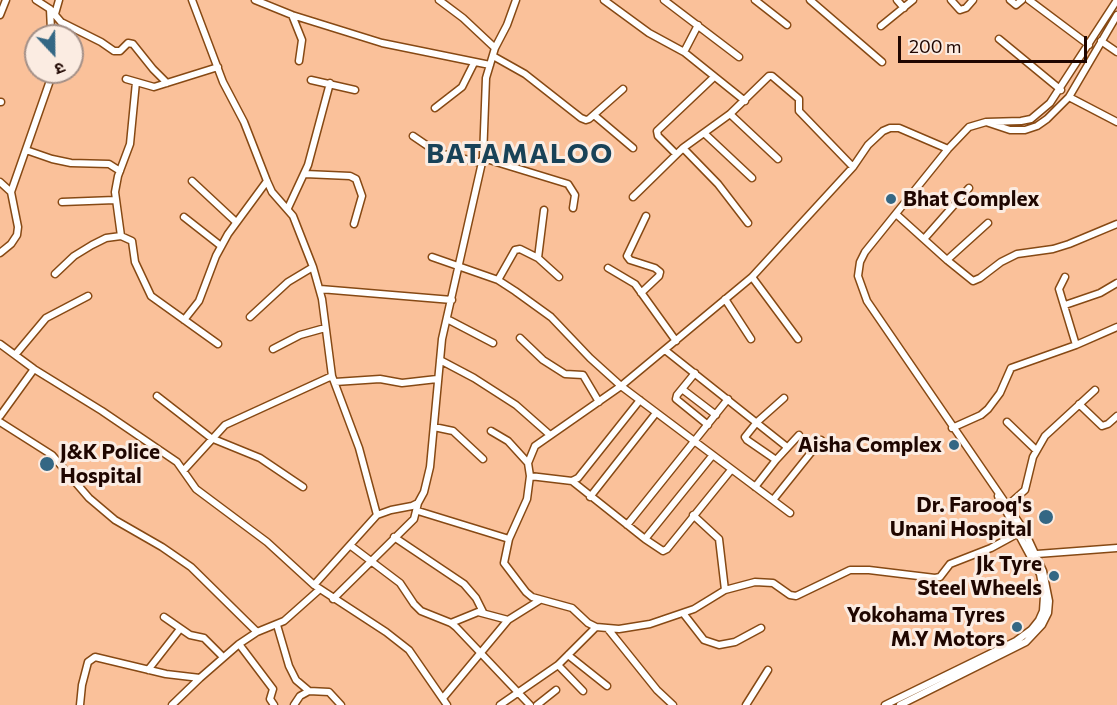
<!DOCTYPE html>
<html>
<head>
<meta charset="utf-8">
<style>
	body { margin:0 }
	#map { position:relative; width:1117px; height:705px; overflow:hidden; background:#fac19a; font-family:Commissioner,"Noto Sans Devanagari",sans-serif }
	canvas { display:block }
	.north { position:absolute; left:24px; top:24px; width:60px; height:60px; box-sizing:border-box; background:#fbece2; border:2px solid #a39088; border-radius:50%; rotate:158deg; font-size:16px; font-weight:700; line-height:24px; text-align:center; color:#1f0600 }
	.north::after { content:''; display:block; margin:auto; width:21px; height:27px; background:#346784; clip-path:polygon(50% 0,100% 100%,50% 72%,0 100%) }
	.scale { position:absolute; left:898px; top:36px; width:189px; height:27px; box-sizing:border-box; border:3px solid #1f0600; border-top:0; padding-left:8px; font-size:18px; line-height:21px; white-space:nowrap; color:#1f0600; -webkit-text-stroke:4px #fbece2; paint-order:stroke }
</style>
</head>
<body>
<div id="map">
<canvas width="1117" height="705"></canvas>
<div class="north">उ</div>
<div class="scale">200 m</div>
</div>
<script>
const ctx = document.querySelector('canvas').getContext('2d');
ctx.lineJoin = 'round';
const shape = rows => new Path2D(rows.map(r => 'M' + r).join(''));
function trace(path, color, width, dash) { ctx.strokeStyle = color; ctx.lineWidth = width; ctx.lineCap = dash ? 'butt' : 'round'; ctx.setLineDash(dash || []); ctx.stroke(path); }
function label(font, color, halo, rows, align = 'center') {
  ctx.font = font + ' Commissioner,sans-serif'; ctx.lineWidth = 6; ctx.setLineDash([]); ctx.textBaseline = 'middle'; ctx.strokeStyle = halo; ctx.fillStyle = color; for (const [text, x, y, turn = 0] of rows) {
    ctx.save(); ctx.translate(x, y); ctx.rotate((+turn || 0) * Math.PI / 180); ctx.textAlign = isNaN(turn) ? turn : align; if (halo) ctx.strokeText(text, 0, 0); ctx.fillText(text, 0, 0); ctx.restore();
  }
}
const minor = shape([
	[36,0,50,9,61,22,101,42,114,51,120,51,128,43,133,44,153,69,167,83],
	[192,0,223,82,244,122,267,181,272,192,293,216,313,267,322,299,332,376,359,448,377,515],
	[255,0,292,15,382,43,490,65],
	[439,0,463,18,495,48],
	[604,0,649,33,684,52],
	[664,0,739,57],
	[755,0,787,25],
	[810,0,882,62],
	[897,0,904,8],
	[951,0,960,10,966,8,973,0],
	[1010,0,1016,5,1022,0],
	[1029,0,1089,45],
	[50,9,51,30,57,36],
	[55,14,59,0],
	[0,15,6,0],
	[292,15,302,40,299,61],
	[698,25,684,52,745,101],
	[881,26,913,0],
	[999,39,1061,90],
	[1101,41,1117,52],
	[493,56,525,74,581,118,586,120,589,119,623,89],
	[126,79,154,87,218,67],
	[311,80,355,90],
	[136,82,130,144,118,176,115,192,121,236,132,241,135,262,151,296,218,344],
	[1069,97,1117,122],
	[0,102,1,102],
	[435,108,462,87,474,63],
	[730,114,778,159],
	[594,115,633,148],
	[986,122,1010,130,1025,130,1037,126,1047,119,1069,97,1117,15],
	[704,133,752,178],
	[413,136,438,153,482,163],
	[683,148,718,184,748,223],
	[948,149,899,128,890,128,883,131,868,145,853,167,752,277,621,386,535,446,528,463,530,476,527,499,509,539,504,563,526,592,532,597,572,608,588,623,596,627,619,629,650,624,694,609,725,590,755,582,773,583,790,595,796,596,850,570,869,570,935,578,940,577,950,564,991,548,1024,530],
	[26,150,52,159,71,163,109,164,120,171],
	[676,154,658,136,657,131,713,78],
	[483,158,568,184,575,195,573,208],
	[305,174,350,176,356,179,362,196,354,224],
	[192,181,236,222],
	[0,182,11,192],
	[633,197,683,148,730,114,769,76,772,76,799,99,799,111,853,167],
	[62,202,115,200],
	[288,208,308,165,330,83],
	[896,214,947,260,973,281,980,278,1001,262,1017,254,1053,249,1069,244,1117,224],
	[184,217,221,246],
	[924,239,969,188],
	[0,253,11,244,17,235,18,227,11,192,53,72],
	[432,257,498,280,515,291,551,317,590,358,621,386,790,513],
	[538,258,544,210],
	[947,260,988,223],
	[608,268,635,284,676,341],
	[55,274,74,256,92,245,106,238,121,236],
	[752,277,798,339],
	[1065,277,1059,289,1076,345],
	[498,280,515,250,520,249,538,258,559,277],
	[320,289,452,300],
	[641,293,659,276,660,272,655,268,630,260,627,256,646,216],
	[725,299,751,339],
	[1065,305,1100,293,1117,283],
	[250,317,288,282,313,267],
	[447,319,493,343],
	[184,320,199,301,216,256,228,234,267,181],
	[520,338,543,360,565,374,583,375,599,402],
	[0,344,34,369,102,411,177,462,196,489,267,542,314,585,386,632,409,650,447,705],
	[273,349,300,335,325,328],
	[665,350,787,447],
	[15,355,46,318,88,296],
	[440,360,474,378,516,405,550,435],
	[695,373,677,395,676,399,708,425],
	[335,382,380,379,402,383,437,379],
	[682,389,716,415],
	[157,396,211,438,260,458,303,487],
	[1079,404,1102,426,1108,424,1117,416],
	[0,416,34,369],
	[0,422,52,455,89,498,115,520,162,547,191,567,257,632],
	[1007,422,1036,450],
	[434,427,453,431,483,459],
	[952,428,981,415,988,409,1000,393,1011,368,1076,345,1117,327],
	[491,431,508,441,528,463],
	[776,460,747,440,745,437,757,422,784,398],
	[184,470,225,425,332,376],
	[530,476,572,481,578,478,640,400],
	[572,481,645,539,663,551,667,549,731,470],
	[755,487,776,460,799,435],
	[590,497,656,413],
	[773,500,821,440],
	[1008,505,1025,490,1033,457,1045,436,1095,390],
	[418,511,509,539],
	[693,515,719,539,725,590],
	[627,525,728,399],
	[394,537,464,584,476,598,483,612],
	[645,539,712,456],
	[351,546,400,583,414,604,421,611,451,623,456,627,530,705],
	[1037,554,1117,548],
	[314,585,377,515,391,510,412,506,418,503,424,492,430,467,442,339,483,158,486,78,495,48,507,25,516,0],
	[333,599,414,519,418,503],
	[683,613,704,640,719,645,735,642,761,628],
	[164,617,190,635,204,638,223,657],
	[451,623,478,612,508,620,540,600],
	[277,625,289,666,296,680,309,691,329,692,341,705],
	[608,629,657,690,673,705],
	[239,644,273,689,270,699,274,705],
	[568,655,607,686],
	[558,665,583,691],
	[148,670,180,629],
	[443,698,508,620],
	[80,705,82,685,88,662,95,657,166,674,200,678],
	[172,705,200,678,239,644,257,632,284,621,320,589],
	[294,705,300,696,309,691],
	[500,705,558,665,596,627],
	[537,705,556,690],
	[746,705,768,670],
	[885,705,1016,641,1031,630,1039,620,1043,611,1044,596,1040,574,998,496],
	[900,705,1026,642,1042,625,1048,613,1049,601,1043,571,1024,530,867,301,858,276,860,262,865,252,948,149,969,127,986,122,1021,121,1031,119,1050,103,1117,0]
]);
const markers = [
	[891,199,6,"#346784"],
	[954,445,6,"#346784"],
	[47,464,8,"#346784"],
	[1046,517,8,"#346784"],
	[1054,576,6,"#346784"],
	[1017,627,6,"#346784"]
];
const poiNames = [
	["Bhat Complex",903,199,"left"],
	["Aisha Complex",942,445],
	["J&K Police",60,452,"left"],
	["Hospital",60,476,"left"],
	["Dr. Farooq's",1032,505],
	["Unani Hospital",1032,529],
	["Jk Tyre",1042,564],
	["Steel Wheels",1042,588],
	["Yokohama Tyres",1005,615],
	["M.Y Motors",1005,639]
];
const districtNames = [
	["BATAMALOO",520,154]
];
trace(minor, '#864914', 9);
trace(minor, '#fff', 6);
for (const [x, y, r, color] of markers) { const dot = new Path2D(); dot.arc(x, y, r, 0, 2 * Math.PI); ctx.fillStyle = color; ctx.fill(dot); trace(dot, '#fbece2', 2); }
label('bold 21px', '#1f0600', '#fbece2', poiNames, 'right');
ctx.letterSpacing = '1.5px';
label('bold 27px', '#184258', '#fbece2', districtNames);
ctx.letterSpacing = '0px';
</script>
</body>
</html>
